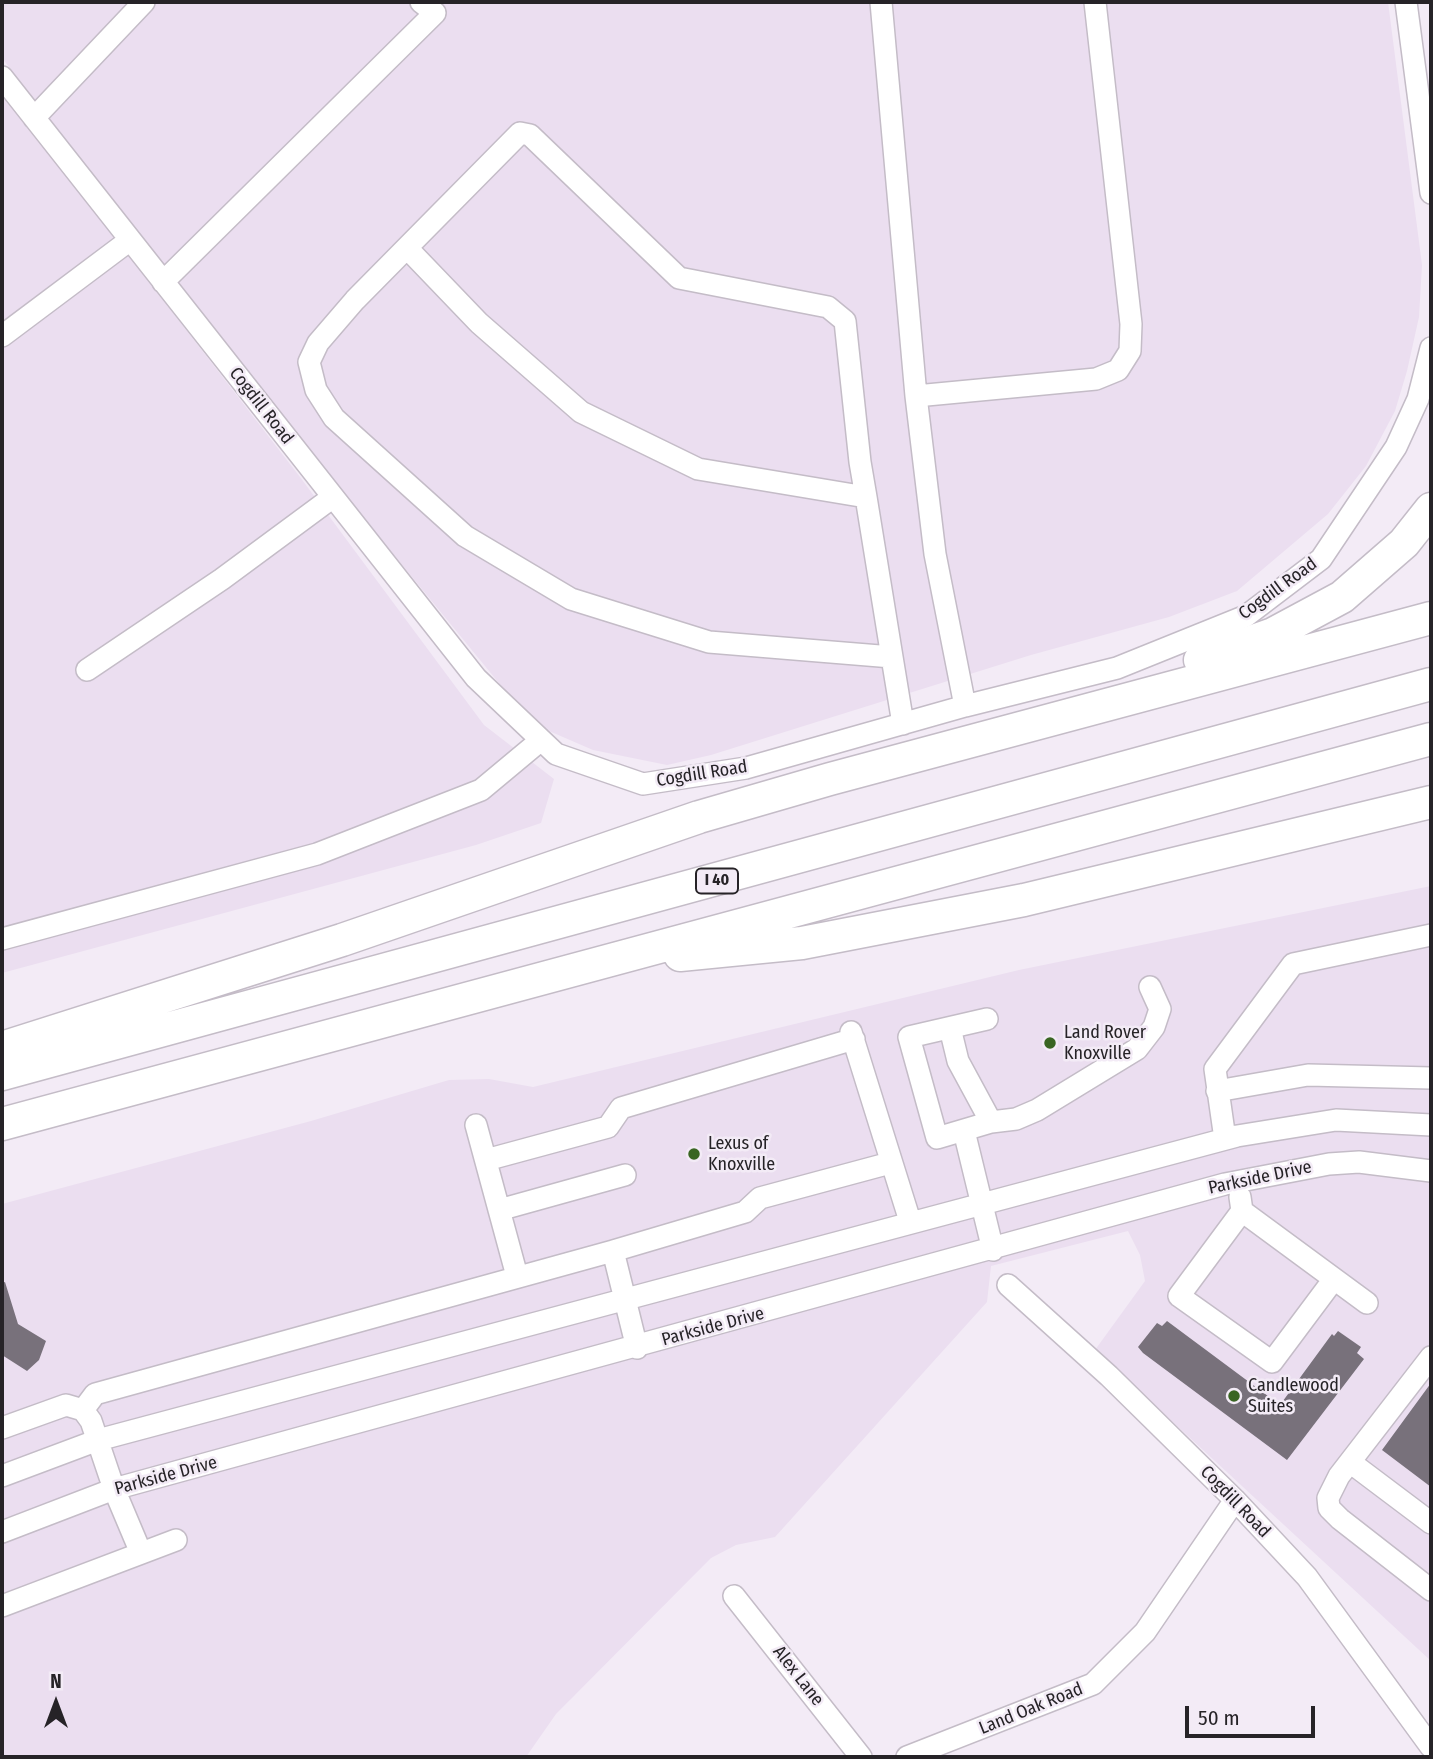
<!DOCTYPE html>
<html>
<head>
<meta charset="utf-8">
<style>
	body { margin:0 }
	#map { position:relative; width:1433px; height:1759px; overflow:hidden; background:#f3ebf6; font-family:"Fira Sans Condensed",sans-serif }
	canvas { display:block }
	.frame { position:absolute; inset:0; border:4px solid #262327; pointer-events:none }
	.north { position:absolute; left:21px; top:1668px; width:70px; height:70px; -webkit-text-stroke:5px #f3ebf6; paint-order:stroke; rotate:0deg; font-size:19px; font-weight:700; line-height:28px; text-align:center; color:#262327 }
	.north::after { content:''; display:block; margin:auto; width:24px; height:32px; background:#262327; clip-path:polygon(50% 0,100% 100%,50% 72%,0 100%) }
	.scale { position:absolute; left:1185px; top:1706px; width:130px; height:32px; box-sizing:border-box; border:4px solid #262327; border-top:0; padding-left:9px; font-size:21px; line-height:24px; white-space:nowrap; color:#262327; -webkit-text-stroke:5px #f3ebf6; paint-order:stroke }
</style>
</head>
<body>
<div id="map">
<canvas width="1433" height="1759"></canvas>
<div class="frame"></div>
<div class="north">N</div>
<div class="scale">50 m</div>
</div>
<script>
const ctx = document.querySelector('canvas').getContext('2d');
ctx.lineJoin = 'round';
function paint(path, color) { ctx.fillStyle = color; ctx.fill(path, 'evenodd'); }
const shape = rows => new Path2D(rows.map(r => 'M' + r).join(''));
function trace(path, color, width, dash) { ctx.strokeStyle = color; ctx.lineWidth = width; ctx.lineCap = dash ? 'butt' : 'round'; ctx.setLineDash(dash || []); ctx.stroke(path); }
function label(font, color, halo, rows, align = 'center') {
  ctx.font = font + ' "Fira Sans Condensed",sans-serif'; ctx.lineWidth = 5; ctx.setLineDash([]); ctx.textBaseline = 'middle'; ctx.strokeStyle = halo; ctx.fillStyle = color; for (const [text, x, y, turn = 0] of rows) {
    ctx.save(); ctx.translate(x, y); ctx.rotate((+turn || 0) * Math.PI / 180); ctx.textAlign = isNaN(turn) ? turn : align; if (halo) ctx.strokeText(text, 0, 0); ctx.fillText(text, 0, 0); ctx.restore();
  }
}
const built = shape([
	[2,2,1388,2,1422,265,1419,317,1407,371,1395,411,1366,466,1328,514,1237,591,1169,617,1031,655,711,755,667,765,593,750,549,731,512,699,257,388,2,58],
	[2,92,300,477,484,725,554,779,541,823,476,845,2,973],
	[1431,886,1431,1661,1095,1350,1145,1281,1140,1255,1128,1231,991,1266,987,1302,775,1537,736,1545,711,1558,556,1714,526,1757,2,1757,2,1204,311,1121,449,1080,489,1079,533,1087,1019,970]
]);
const building = shape([
	[5,1282,18,1324,46,1341,39,1360,27,1371,2,1355,2,1283],
	[1167,1321,1280,1405,1332,1334,1334,1336,1338,1331,1361,1347,1357,1353,1364,1359,1287,1460,1143,1353,1138,1347,1157,1323,1162,1326],
	[1431,1383,1431,1487,1382,1450]
]);
const minor = shape([
	[881,2,916,396],
	[1406,2,1431,193],
	[2,77,476,678,556,754,643,784,746,768,965,706,1117,668,1246,616,1321,559,1396,447,1418,399,1431,348],
	[34,118,144,2],
	[407,248,479,323,581,412,698,469,866,497],
	[163,282,435,13,421,2],
	[2,336,130,240],
	[892,657,709,642,571,599,465,536,334,418,316,390,309,362,318,343,355,300,520,133,530,135,679,278,828,307,845,321,860,462,866,497,892,657,903,724],
	[87,670,222,579,333,497],
	[965,706,935,554,916,396,1096,379,1118,370,1130,351,1131,324,1095,2],
	[2,939,317,854,481,790,541,740],
	[987,1019,909,1037,937,1138,991,1122,1016,1119,1037,1110,1137,1049,1154,1027,1160,1009,1150,987],
	[950,1028,958,1061,991,1122],
	[851,1032,910,1221],
	[1217,1091,1308,1075,1431,1078],
	[476,1125,517,1276],
	[964,1131,993,1250],
	[1225,1139,1215,1069,1293,964,1431,935],
	[486,1160,608,1127,621,1108,854,1039],
	[1240,1197,1242,1211,1367,1303],
	[499,1210,625,1175],
	[1242,1211,1179,1296,1272,1362,1334,1279],
	[613,1251,745,1212,760,1198,890,1163],
	[1008,1285,1109,1376,1235,1500,1307,1577,1431,1747],
	[1431,1357,1339,1476,1328,1498,1329,1508,1340,1519,1431,1590],
	[83,1410,95,1394,613,1251,637,1348],
	[2,1428,66,1405,83,1410,91,1421,114,1489,141,1553],
	[1350,1462,1431,1523],
	[2,1476,98,1440,1237,1136,1336,1120,1431,1125],
	[2,1532,114,1489,1225,1184,1329,1164,1359,1162,1431,1171],
	[734,1596,861,1757],
	[2,1606,176,1540],
	[907,1757,1093,1684,1145,1632,1235,1500]
]);
const highway = shape([
	[1200,660,1273,634,1342,597,1404,543,1431,509],
	[680,955,802,943,1024,900,1431,802],
	[2,1048,342,940,699,817,830,779,1431,618],
	[2,1074,1431,684],
	[2,1124,1431,739]
]);
const markers = [
	[1050,1043,7,"#396522"],
	[694,1154,7,"#396522"],
	[1234,1396,7,"#396522"]
];
const shields = [
	[717,881,42]
];
const shieldNames = [
	["I 40",717,881]
];
const streetNames = [
	["Cogdill Road",261,406,52],
	["Cogdill Road",1278,589,-36],
	["Cogdill Road",702,774,-9],
	["Parkside Drive",1260,1178,-12],
	["Parkside Drive",713,1327,-15],
	["Parkside Drive",166,1476,-15],
	["Cogdill Road",1235,1502,46],
	["Alex Lane",798,1676,52],
	["Land Oak Road",1031,1709,-22]
];
const poiNames = [
	["Land Rover",1064,1033],
	["Knoxville",1064,1054],
	["Lexus of",708,1144],
	["Knoxville",708,1165],
	["Candlewood",1248,1386],
	["Suites",1248,1407]
];
paint(built, '#ebdef0');
paint(building, '#78717b');
trace(minor, '#c4bcc7', 24);
trace(highway, '#c4bcc7', 35);
trace(minor, '#fff', 21);
trace(highway, '#fff', 32);
for (const [x, y, r, color] of markers) { const dot = new Path2D(); dot.arc(x, y, r, 0, 2 * Math.PI); ctx.fillStyle = color; ctx.fill(dot); trace(dot, '#f3ebf6', 2.5); }
for (const [x, y, w] of shields) { const box = new Path2D(); box.roundRect(x - w / 2, y - 12.5, w, 25, 5); ctx.fillStyle = '#f3ebf6'; ctx.fill(box); trace(box, '#262327', 2); }
label('bold 16px', '#262327', null, shieldNames);
label('18px', '#262327', '#f3ebf6', streetNames);
label('18px', '#262327', '#f3ebf6', poiNames, 'left');
</script>
</body>
</html>
